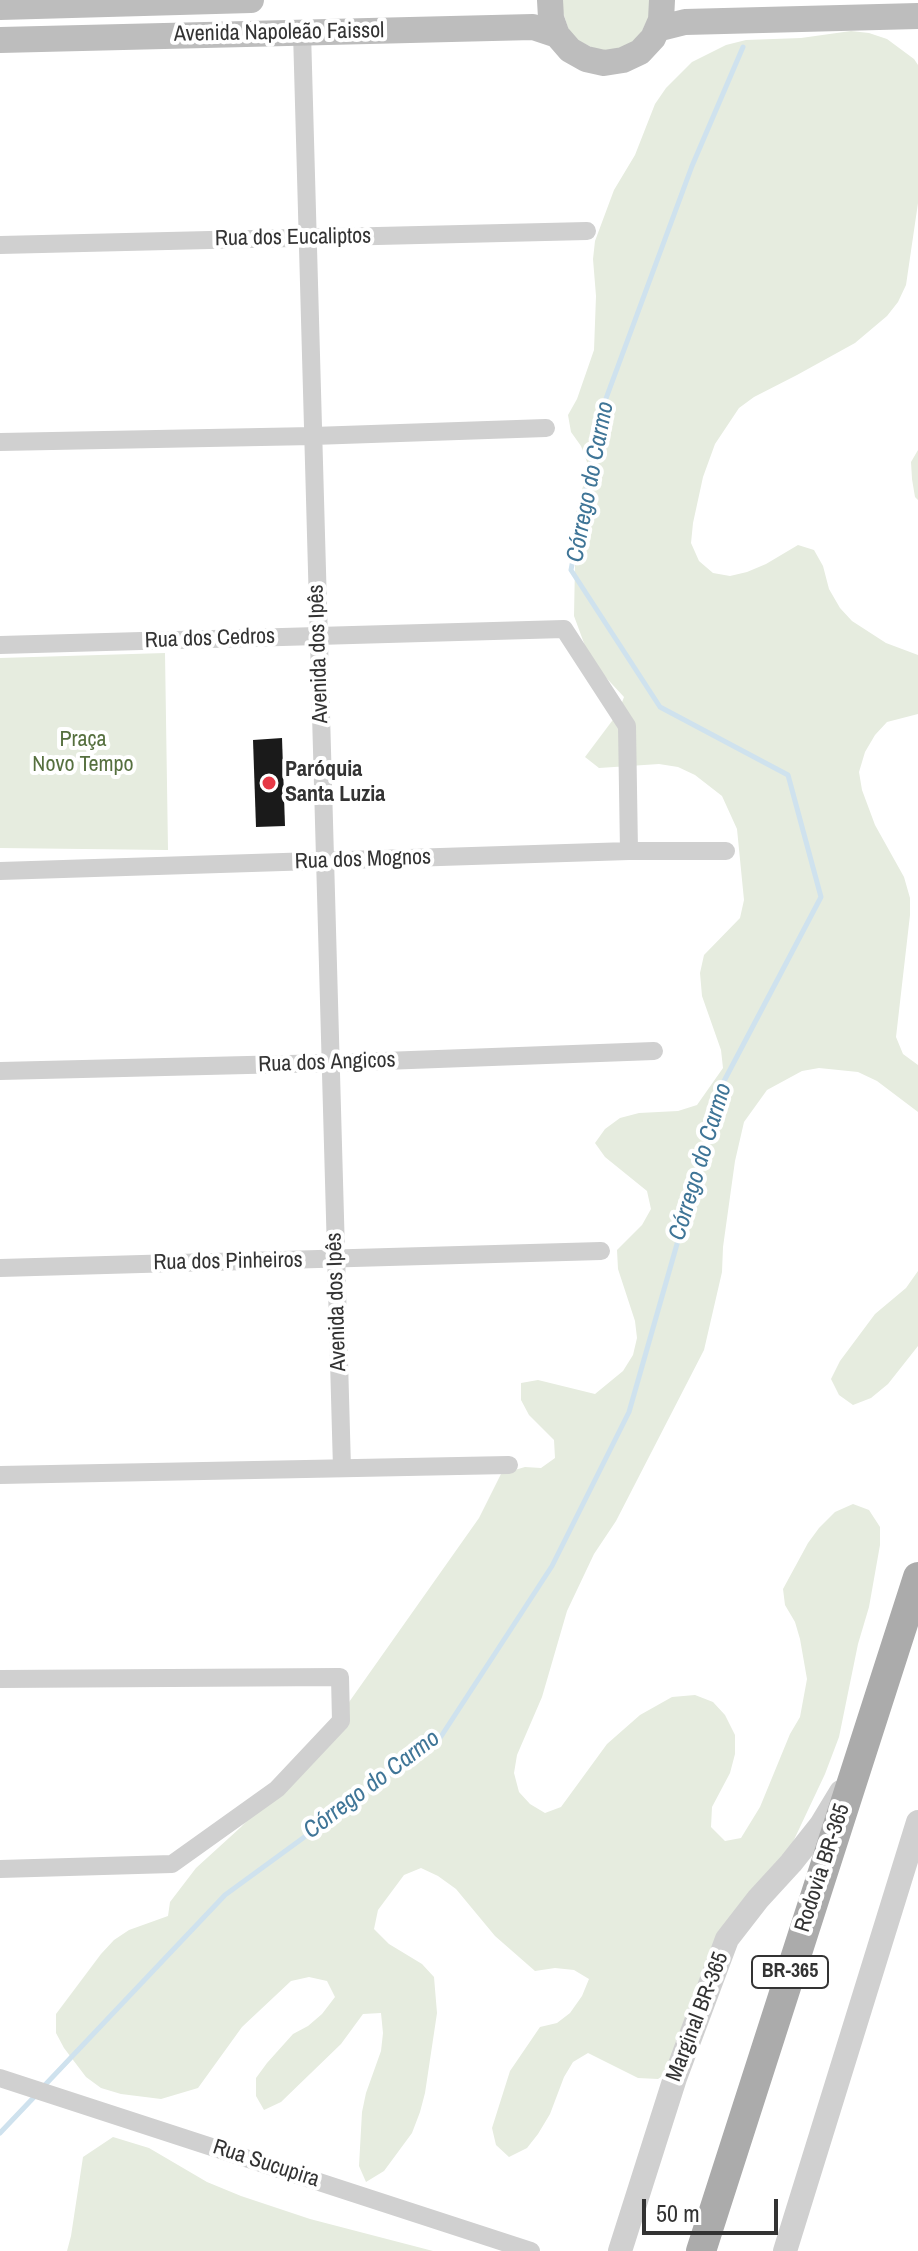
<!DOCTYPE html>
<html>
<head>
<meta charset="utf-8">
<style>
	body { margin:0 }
	#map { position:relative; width:918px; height:2251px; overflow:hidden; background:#fff; font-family:"Archivo Narrow",sans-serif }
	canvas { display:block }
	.scale { position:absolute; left:642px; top:2199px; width:136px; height:36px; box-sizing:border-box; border:4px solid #333; border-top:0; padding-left:10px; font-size:24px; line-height:28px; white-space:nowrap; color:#333; -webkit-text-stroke:6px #fff; paint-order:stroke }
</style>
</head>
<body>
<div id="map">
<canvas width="918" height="2251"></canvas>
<div class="scale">50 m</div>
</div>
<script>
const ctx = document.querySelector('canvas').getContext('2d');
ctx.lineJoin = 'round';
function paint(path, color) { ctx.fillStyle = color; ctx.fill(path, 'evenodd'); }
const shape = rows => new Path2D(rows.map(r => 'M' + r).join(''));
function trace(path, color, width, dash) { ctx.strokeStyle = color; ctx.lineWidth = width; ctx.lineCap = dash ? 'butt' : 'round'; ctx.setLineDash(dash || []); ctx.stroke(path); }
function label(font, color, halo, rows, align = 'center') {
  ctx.font = font + ' "Archivo Narrow",sans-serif'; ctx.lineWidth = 8; ctx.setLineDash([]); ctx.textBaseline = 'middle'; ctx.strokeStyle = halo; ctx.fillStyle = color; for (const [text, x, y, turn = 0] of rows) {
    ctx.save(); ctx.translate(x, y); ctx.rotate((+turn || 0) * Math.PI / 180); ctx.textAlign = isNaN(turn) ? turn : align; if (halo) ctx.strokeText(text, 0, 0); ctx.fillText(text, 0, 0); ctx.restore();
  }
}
const green = shape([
	[559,0,652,0,652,11,638,39,620,50,599,51,571,37],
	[851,31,869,33,887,39,914,59,918,65,918,203,906,285,898,302,887,316,855,343,797,375,754,397,739,408,715,444,703,477,693,523,691,543,699,561,713,573,730,576,747,572,766,564,798,545,814,550,823,566,829,589,840,608,852,621,886,643,918,655,918,714,887,722,875,735,865,752,859,772,862,790,875,825,904,877,910,898,910,915,896,1037,903,1054,918,1065,918,1112,877,1081,858,1072,819,1068,802,1071,767,1090,744,1122,735,1161,723,1247,722,1272,704,1350,616,1521,594,1554,567,1611,542,1697,517,1755,514,1773,519,1792,530,1804,545,1813,561,1807,607,1744,640,1715,672,1697,695,1695,713,1702,725,1715,735,1735,735,1754,730,1773,712,1807,711,1827,725,1841,741,1838,760,1807,790,1734,800,1717,807,1679,800,1639,795,1622,785,1605,783,1589,808,1543,819,1528,835,1512,853,1504,869,1510,880,1527,880,1545,869,1607,858,1644,839,1737,825,1774,792,1844,732,1930,674,2068,658,2079,638,2078,588,2053,573,2062,564,2077,550,2114,538,2134,527,2148,509,2157,496,2145,492,2128,510,2071,540,2027,557,2023,570,2013,582,1996,589,1979,574,1970,555,1968,535,1971,495,1936,456,1889,438,1876,421,1868,404,1875,378,1910,374,1929,389,1944,422,1964,434,1977,437,2013,425,2093,420,2112,412,2133,384,2171,366,2182,359,2166,362,2112,366,2093,381,2051,383,2033,381,2013,363,2014,341,2044,281,2102,264,2110,256,2096,256,2078,267,2063,293,2034,308,2026,322,2014,335,1997,327,1981,309,1977,291,1981,242,2027,198,2088,161,2099,121,2094,101,2088,86,2077,64,2048,56,2033,56,2014,101,1954,114,1940,129,1930,168,1916,170,1902,196,1868,241,1827,318,1746,479,1518,501,1474,525,1467,541,1468,555,1458,554,1440,529,1415,521,1400,521,1383,538,1380,595,1394,623,1371,633,1355,637,1338,635,1321,618,1269,617,1250,642,1225,651,1209,647,1191,605,1157,595,1143,605,1129,620,1118,639,1113,678,1111,697,1105,723,1068,721,1050,702,996,700,973,704,955,740,918,744,900,737,829,722,796,695,775,678,767,659,764,599,768,585,757,618,713,624,697,598,669,588,654,574,616,576,512,585,479,587,462,581,446,571,432,568,415,577,399,594,350,596,296,593,259,595,241,614,190,635,155,655,104,666,88,692,62,726,45,746,40,801,38],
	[918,450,918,500,915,497,912,479,911,462],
	[165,653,168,850,0,848,0,658],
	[918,1271,918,1346,888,1384,871,1398,853,1405,839,1395,831,1379,840,1361,875,1314,906,1288],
	[113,2137,149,2148,207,2182,241,2196,310,2219,433,2251,67,2251,71,2236,83,2157]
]);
const stream = shape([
	[44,2086,225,1895,440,1738,552,1566,629,1412,723,1083,821,897,788,775,660,707,571,570,601,412,692,166,743,47],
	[0,2133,37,2094]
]);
const building = shape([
	[282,738,285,826,256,827,253,740]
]);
const minor = shape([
	[302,32,342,1468],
	[0,245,587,231],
	[0,442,313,436,546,428],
	[0,645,564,629,627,726,629,851],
	[0,871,629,851,726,851],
	[0,1071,330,1063,654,1051],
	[0,1268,601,1251],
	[0,1475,509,1465],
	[0,1679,340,1677,341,1721,277,1789,172,1864,0,1869],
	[0,2078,531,2251]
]);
const tertiary = shape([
	[620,2251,675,2078,727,1939,758,1899,791,1863,821,1825,841,1792],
	[785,2251,918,1822]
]);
const secondary = shape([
	[550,0,551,18,557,35,570,50,586,59,604,63,623,60,640,52,653,38,661,20,662,0],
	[0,7,251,0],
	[657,29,685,22,918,16],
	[0,40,533,27,557,35]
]);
const primary = shape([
	[701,2251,918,1577]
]);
const markers = [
	[269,783,8,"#e63946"]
];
const shields = [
	[790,1972,76]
];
const shieldNames = [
	["BR-365",790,1972]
];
const streetNames = [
	["Avenida Napoleão Faissol",279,33,-1],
	["Rua dos Eucaliptos",293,238,-1],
	["Rua dos Cedros",210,639,-2],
	["Avenida dos Ipês",319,654,-92],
	["Rua dos Mognos",363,860,-2],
	["Rua dos Angicos",327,1063,-2],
	["Rua dos Pinheiros",228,1262,-1],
	["Avenida dos Ipês",337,1302,-92],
	["Rodovia BR-365",823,1868,-72],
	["Marginal BR-365",698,2017,-69],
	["Rua Sucupira",266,2164,18]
];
const parkNames = [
	["Praça",83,740],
	["Novo Tempo",83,765]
];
const poiNames = [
	["Paróquia",285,770],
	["Santa Luzia",285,795]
];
const waterNames = [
	["Córrego do Carmo",591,482,-79],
	["Córrego do Carmo",701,1162,-73],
	["Córrego do Carmo",372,1785,-37]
];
paint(green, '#e6ecdf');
trace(stream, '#cfe2ee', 5);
paint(building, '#1a1a1a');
trace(minor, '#d0d0d0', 18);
trace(tertiary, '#d0d0d0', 24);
trace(secondary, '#bdbdbd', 26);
trace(primary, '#ababab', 30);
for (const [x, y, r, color] of markers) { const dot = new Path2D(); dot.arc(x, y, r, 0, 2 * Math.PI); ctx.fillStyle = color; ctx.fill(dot); trace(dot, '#fff', 3); }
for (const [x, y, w] of shields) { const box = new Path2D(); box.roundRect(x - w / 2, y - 16, w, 32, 6); ctx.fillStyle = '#fff'; ctx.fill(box); trace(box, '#333', 2); }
label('bold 20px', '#333', null, shieldNames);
label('22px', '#333', '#fff', streetNames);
label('22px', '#56703f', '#fff', parkNames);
label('bold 22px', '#333', '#fff', poiNames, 'left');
label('italic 24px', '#3f7597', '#fff', waterNames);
</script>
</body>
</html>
